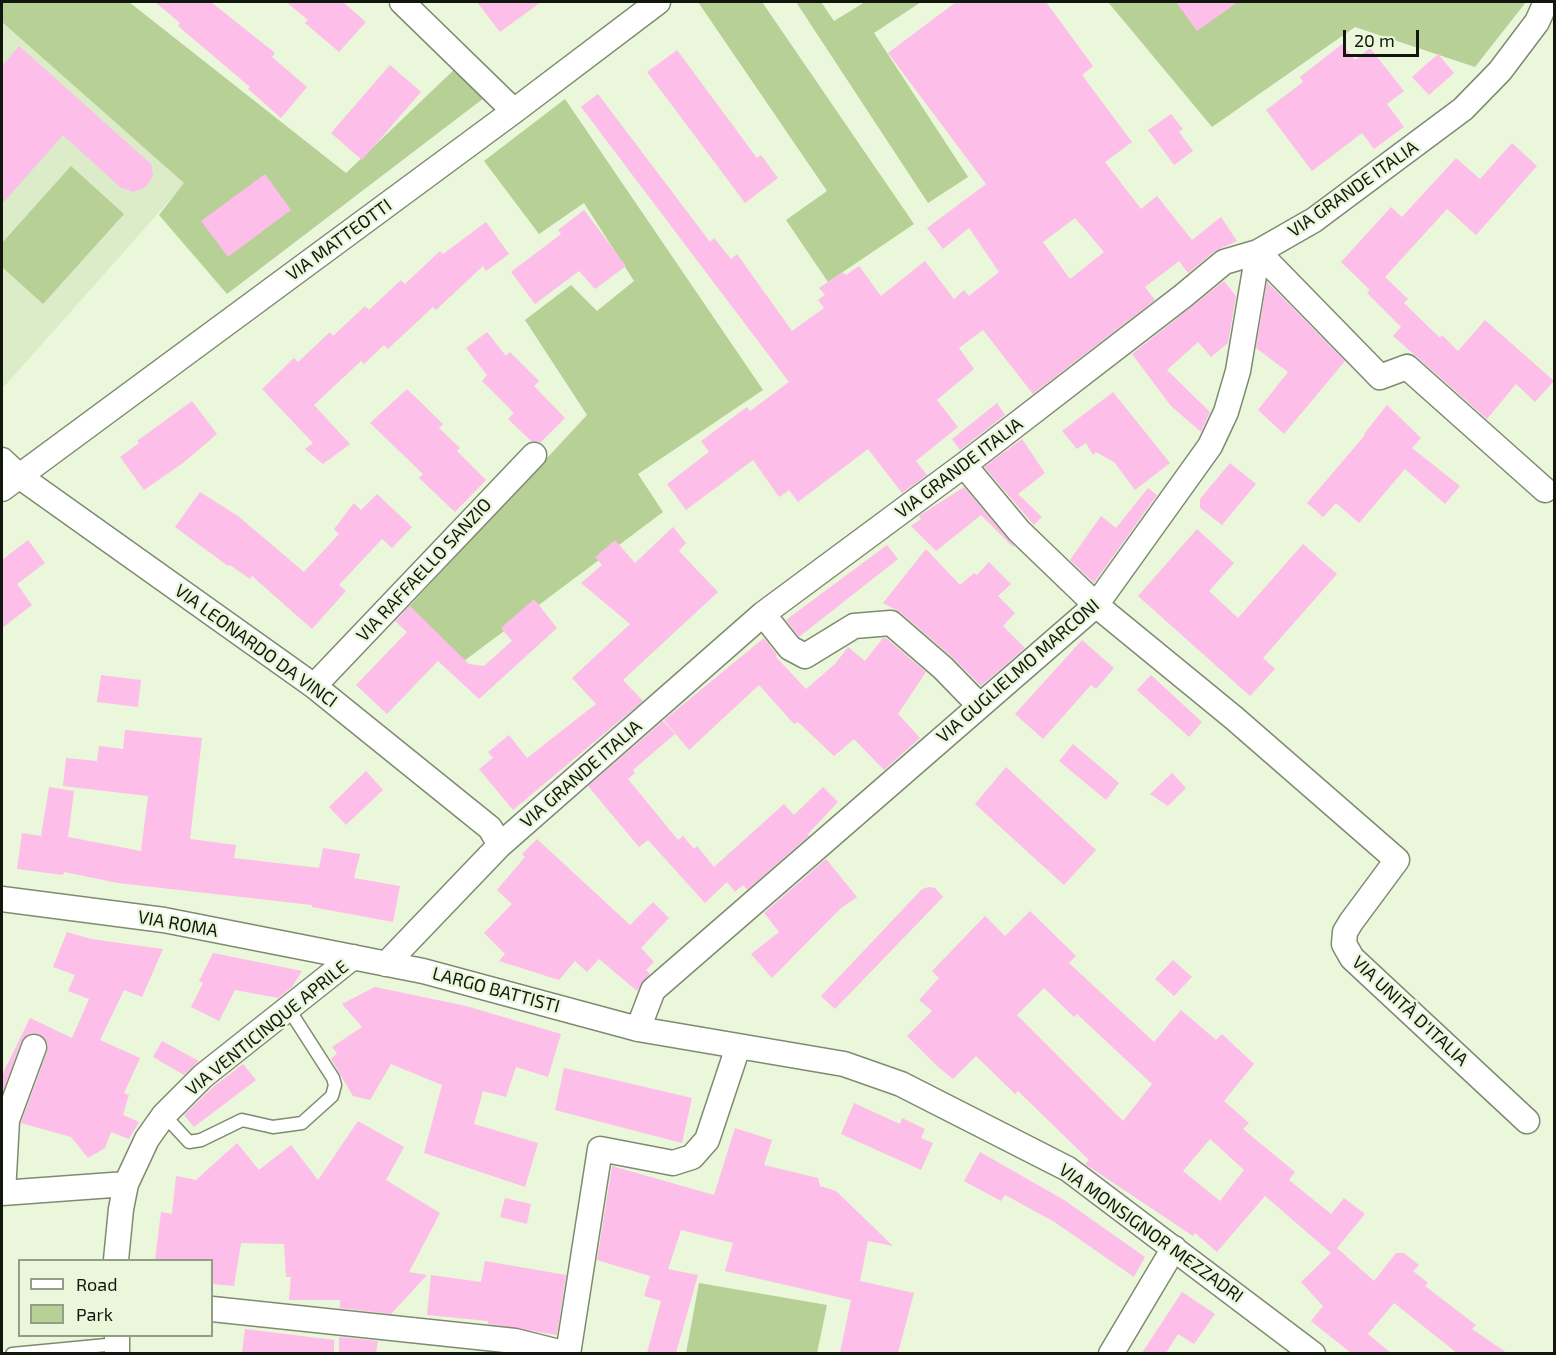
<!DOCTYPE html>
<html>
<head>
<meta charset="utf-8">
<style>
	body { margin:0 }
	#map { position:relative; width:1556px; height:1355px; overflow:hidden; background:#eaf7da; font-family:"Exo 2",sans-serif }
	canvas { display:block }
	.frame { position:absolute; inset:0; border:3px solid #12170d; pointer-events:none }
	.legend { position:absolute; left:18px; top:1259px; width:195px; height:78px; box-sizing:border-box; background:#eaf7da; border:2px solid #949d88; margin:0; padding:8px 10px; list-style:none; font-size:18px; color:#12170d }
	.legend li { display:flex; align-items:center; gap:12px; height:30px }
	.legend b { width:30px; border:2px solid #949d88 }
	.scale { position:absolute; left:1343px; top:30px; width:76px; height:27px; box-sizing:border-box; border:3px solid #12170d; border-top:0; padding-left:8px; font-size:18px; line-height:21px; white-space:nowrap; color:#12170d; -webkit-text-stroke:4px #eaf7da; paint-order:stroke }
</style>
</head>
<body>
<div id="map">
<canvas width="1556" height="1355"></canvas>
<div class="frame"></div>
<ul class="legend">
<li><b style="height:8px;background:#fff"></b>Road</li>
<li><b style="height:16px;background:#b6d095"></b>Park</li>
</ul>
<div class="scale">20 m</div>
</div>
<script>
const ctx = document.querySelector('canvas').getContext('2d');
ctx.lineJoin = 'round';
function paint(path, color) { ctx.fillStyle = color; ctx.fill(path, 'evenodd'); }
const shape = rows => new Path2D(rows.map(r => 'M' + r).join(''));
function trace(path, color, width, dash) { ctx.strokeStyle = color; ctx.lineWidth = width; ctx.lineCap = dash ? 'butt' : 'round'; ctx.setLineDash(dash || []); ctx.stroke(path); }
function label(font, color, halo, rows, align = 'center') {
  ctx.font = font + ' "Exo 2",sans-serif'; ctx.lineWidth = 5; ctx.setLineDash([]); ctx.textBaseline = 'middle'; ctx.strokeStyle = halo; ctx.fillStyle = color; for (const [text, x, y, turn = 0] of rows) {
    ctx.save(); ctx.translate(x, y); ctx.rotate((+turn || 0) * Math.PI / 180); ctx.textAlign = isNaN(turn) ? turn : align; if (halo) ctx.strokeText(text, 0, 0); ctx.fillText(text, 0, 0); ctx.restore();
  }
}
const built = shape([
	[2,22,185,183,2,389]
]);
const green = shape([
	[2,2,129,2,346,173,459,65,484,98,227,294,159,215,184,183,2,22],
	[698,2,762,2,914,224,828,282,786,220,827,191],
	[796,2,821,2,834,21,865,2,921,2,874,33,968,177,928,203],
	[1108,2,1526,2,1475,67,1355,27,1212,127],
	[565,99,763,390,638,474,663,512,460,664,403,613,587,415,525,320,571,285,597,311,634,281,584,203,539,234,484,161],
	[71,166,124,214,43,304,2,267,2,243],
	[699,1283,827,1305,817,1353,686,1353]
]);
const building = shape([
	[155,2,211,2,275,53,272,57,307,87,281,118,248,89,250,87,178,26,180,23],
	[286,2,343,2,366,22,339,52,305,23,308,20],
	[477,2,541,2,500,32],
	[956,2,1046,2,1093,66,1082,75,1132,142,1105,162,1141,209,1157,196,1192,240,1221,217,1237,241,1215,251,1188,273,1179,261,1145,287,1155,300,1033,394,983,330,959,348,974,369,937,400,958,427,916,461,927,475,902,493,868,449,798,502,789,490,779,497,753,460,686,510,667,484,709,452,701,441,747,407,750,411,789,382,581,107,598,94,710,242,714,238,731,259,737,254,792,331,824,308,818,300,825,295,819,288,843,272,846,275,859,266,881,296,925,261,954,299,964,290,969,296,999,272,969,228,943,249,927,228,986,184,888,53],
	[1075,218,1104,252,1070,279,1043,242],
	[1176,2,1238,2,1197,31],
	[1342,44,1355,60,1370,48,1404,91,1387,104,1404,127,1374,149,1362,133,1312,171,1266,110,1303,82,1300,77],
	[19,46,151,164,153,175,146,187,133,192,120,187,63,135,2,204,2,66],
	[677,50,757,158,761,155,778,178,745,203,647,72],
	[1438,54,1454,73,1429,95,1412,77],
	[390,65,421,92,362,160,331,133],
	[1171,114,1183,129,1179,132,1193,151,1174,165,1148,130],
	[1512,143,1537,166,1476,235,1447,209,1385,277,1408,299,1404,303,1440,338,1442,335,1458,351,1485,320,1554,381,1535,402,1516,384,1487,419,1393,336,1401,327,1367,293,1370,290,1341,262,1391,207,1402,217,1456,158,1480,179],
	[265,174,291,210,228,257,201,221],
	[584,210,626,266,595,289,579,271,535,304,511,272,561,234,558,230],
	[486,222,509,254,486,271,483,266,436,310,433,307,388,349,384,345,364,364,361,361,314,405,350,444,323,464,305,449,313,443,262,389,294,358,298,362,330,332,333,336,365,306,369,310,401,280,405,284,440,251,443,254],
	[1224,281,1236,296,1228,343,1211,357,1198,342,1167,370,1210,412,1201,432,1171,406,1132,354],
	[1267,282,1345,361,1284,434,1258,410,1288,372,1256,348],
	[487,332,506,356,510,352,539,381,534,386,565,418,540,443,531,441,508,419,514,413,482,381,487,375,466,348],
	[407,389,443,424,439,428,460,448,457,451,486,480,455,512,419,478,423,474,370,423],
	[1113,392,1170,463,1135,490,1114,462,1096,452,1093,455,1086,443,1077,449,1062,431],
	[192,401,217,434,183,463,144,490,120,457,139,443,137,441],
	[997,403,1005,415,960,450,952,439],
	[1387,405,1421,438,1412,448,1460,486,1445,504,1405,469,1359,523,1336,503,1323,517,1307,503,1365,435,1364,434],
	[1022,439,1045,473,1018,494,1042,517,1034,525,984,467],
	[1230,463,1256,484,1222,525,1200,508,1200,499],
	[964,487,1014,546,1013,547,981,515,936,551,911,526,921,519,919,516],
	[1148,488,1157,495,1094,583,1070,560,1101,516,1116,528],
	[200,492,238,516,304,572,339,534,334,529,354,503,361,510,377,494,412,527,392,548,382,539,339,585,346,591,312,629,252,576,250,579,230,565,228,566,175,527],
	[673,527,686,543,679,551,718,592,623,680,643,701,513,810,479,769,493,758,488,752,509,735,527,758,596,704,572,678,630,624,581,583,602,565,595,557,615,540,635,563],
	[1197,529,1234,563,1209,591,1238,618,1303,544,1337,574,1263,658,1275,669,1250,696,1138,596],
	[28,540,45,563,17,584,32,605,2,628,2,560],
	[887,545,898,559,799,637,786,620],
	[926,549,960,585,974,573,977,575,989,562,1011,584,998,596,1015,613,1003,626,1025,648,981,686,952,657,900,612,883,603],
	[534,599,557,628,479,699,438,661,387,714,356,685,407,632,395,621,410,606,469,664,484,666,512,641,501,628],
	[764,638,777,655,776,657,806,689,835,664,848,647,865,661,883,638,886,638,926,672,898,714,920,738,884,770,854,739,834,756,798,722,794,724,759,685,689,750,664,720],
	[1082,640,1114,668,1096,689,1091,685,1043,739,1015,714],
	[101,675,141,680,138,707,97,702],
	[1151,675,1202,722,1189,737,1137,690],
	[663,721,675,734,633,770,635,773,628,779,678,840,683,836,694,849,697,846,714,867,784,804,794,815,823,787,838,802,808,834,809,836,747,890,743,885,735,892,727,882,705,903,648,840,639,847,588,786],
	[125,730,202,738,190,839,236,845,234,858,319,868,323,848,360,854,354,878,400,886,393,922,312,907,312,905,118,883,64,872,63,875,17,869,22,833,41,836,49,787,74,791,68,837,141,851,148,796,63,786,66,758,97,761,99,746,123,749],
	[1073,744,1119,783,1106,800,1059,761],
	[1006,767,1096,850,1064,885,975,804],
	[366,771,383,790,346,825,329,807],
	[1172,773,1186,788,1168,806,1150,794],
	[537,839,630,925,653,902,669,918,641,948,654,962,646,970,650,974,637,991,599,959,587,972,575,961,559,980,499,961,505,954,484,933,512,904,497,890,525,857,522,854],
	[826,859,857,897,840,909,772,978,751,954,779,932,764,913],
	[929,887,935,888,943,897,835,1009,821,996,922,889],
	[1030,911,1076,956,1069,963,1154,1042,1181,1010,1216,1040,1222,1034,1254,1064,1224,1101,1249,1123,1243,1129,1295,1172,1289,1180,1331,1214,1344,1198,1365,1214,1337,1248,1374,1281,1396,1253,1404,1253,1419,1265,1413,1271,1428,1283,1425,1286,1476,1325,1472,1329,1507,1353,1457,1353,1394,1303,1368,1334,1391,1353,1351,1353,1311,1321,1323,1306,1301,1282,1331,1253,1265,1196,1217,1252,1195,1233,1193,1236,1085,1164,1089,1160,1018,1091,1015,1094,976,1056,953,1079,938,1067,907,1036,932,1011,919,1000,939,978,932,971,985,916,1005,936],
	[1044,988,1074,1017,1077,1014,1152,1084,1123,1121,1017,1015],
	[1210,1139,1244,1170,1220,1201,1183,1171],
	[67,932,91,939,163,949,142,997,124,990,100,1040,140,1058,124,1093,129,1095,123,1115,139,1122,129,1139,111,1132,105,1148,88,1158,71,1137,21,1123,47,1052,48,1044,39,1034,31,1033,21,1042,2,1094,2,1075,30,1018,72,1038,89,999,68,991,75,975,53,967],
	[213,953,302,971,292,987,278,998,235,990,219,1021,191,1007,203,983,199,981],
	[1173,960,1192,977,1174,996,1155,979],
	[375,987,466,1006,561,1034,548,1077,516,1067,506,1097,483,1091,474,1124,538,1143,525,1187,424,1153,442,1085,391,1064,370,1100,353,1096,331,1059,337,1053,332,1047,362,1027,342,1004],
	[162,1041,199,1061,184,1075,153,1057],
	[243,1064,256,1080,194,1127,184,1115,213,1087],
	[564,1068,692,1098,682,1143,555,1110],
	[854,1103,900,1124,902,1118,925,1129,921,1138,933,1143,921,1170,841,1134],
	[358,1121,404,1147,386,1180,440,1213,409,1272,427,1275,391,1314,340,1308,340,1300,289,1300,291,1277,286,1277,284,1244,241,1243,234,1286,212,1284,212,1260,155,1260,161,1212,172,1214,176,1176,196,1180,237,1143,259,1170,291,1145,318,1180],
	[735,1128,772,1140,764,1165,818,1178,820,1186,836,1191,893,1246,868,1241,860,1281,914,1293,898,1353,840,1353,851,1300,725,1271,733,1243,681,1230,668,1269,698,1275,676,1353,647,1353,661,1301,644,1296,650,1276,597,1260,612,1166,714,1195],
	[980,1152,1064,1200,1145,1257,1134,1277,1053,1221,1005,1195,1001,1201,964,1181],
	[505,1198,531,1204,527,1224,500,1217],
	[485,1261,566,1275,557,1335,488,1324,488,1321,427,1315,431,1275,481,1282],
	[1182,1292,1215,1314,1203,1331,1194,1344,1178,1334,1166,1353,1142,1353],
	[245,1329,334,1340,334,1353,242,1353],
	[339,1337,378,1341,376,1353,339,1353]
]);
const service = shape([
	[164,1115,189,1142,201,1140,242,1120,273,1127,302,1123,332,1096,335,1085,333,1078,288,1008],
	[12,1354,117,1344]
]);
const minor = shape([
	[402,2,514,111],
	[1258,252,1380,377,1407,367,1545,490],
	[2,460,19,476,314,686,490,828,500,845],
	[964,465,1019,531,1096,605,1234,718,1397,860,1351,922,1345,932,1344,944,1352,958,1527,1121],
	[2,489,514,111,658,2],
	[763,614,790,648,805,656,854,626,891,623,943,668,979,705],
	[314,686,534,455],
	[2,899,164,920,423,971,638,1029,844,1064,901,1084,1068,1169,1313,1354],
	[386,964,500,845,763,614,964,465,1183,296,1224,262,1258,252,1314,220,1463,109,1500,71,1537,22,1546,2],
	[638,1029,653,990,1096,605,1210,446,1226,412,1238,371,1258,252],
	[2,1193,126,1184],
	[3,1193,7,1120,34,1047],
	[116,1260,121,1209,126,1184,147,1139,164,1115,203,1076,353,957],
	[212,1309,515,1341,567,1354],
	[117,1336,117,1354],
	[568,1354,600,1149,673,1163,692,1157,707,1140,738,1047],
	[1111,1354,1174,1248]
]);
const streetNames = [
	["VIA GRANDE ITALIA",1353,189,-35],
	["VIA MATTEOTTI",339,240,-36],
	["VIA GRANDE ITALIA",959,468,-37],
	["VIA RAFFAELLO SANZIO",424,570,-47],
	["VIA LEONARDO DA VINCI",256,646,36],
	["VIA GUGLIELMO MARCONI",1018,671,-41],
	["VIA GRANDE ITALIA",581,774,-41],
	["VIA ROMA",178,924,10],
	["LARGO BATTISTI",496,990,15],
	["VIA UNITÀ D'ITALIA",1410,1011,43],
	["VIA VENTICINQUE APRILE",267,1028,-39],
	["VIA MONSIGNOR MEZZADRI",1151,1233,36]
];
paint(built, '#dcecc8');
paint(green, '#b6d095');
paint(building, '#fdbee9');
trace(service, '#7f8b71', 15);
trace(minor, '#7f8b71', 27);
trace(service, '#fff', 12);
trace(minor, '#fff', 24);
label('18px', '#12170d', '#eaf7da', streetNames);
</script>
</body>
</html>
